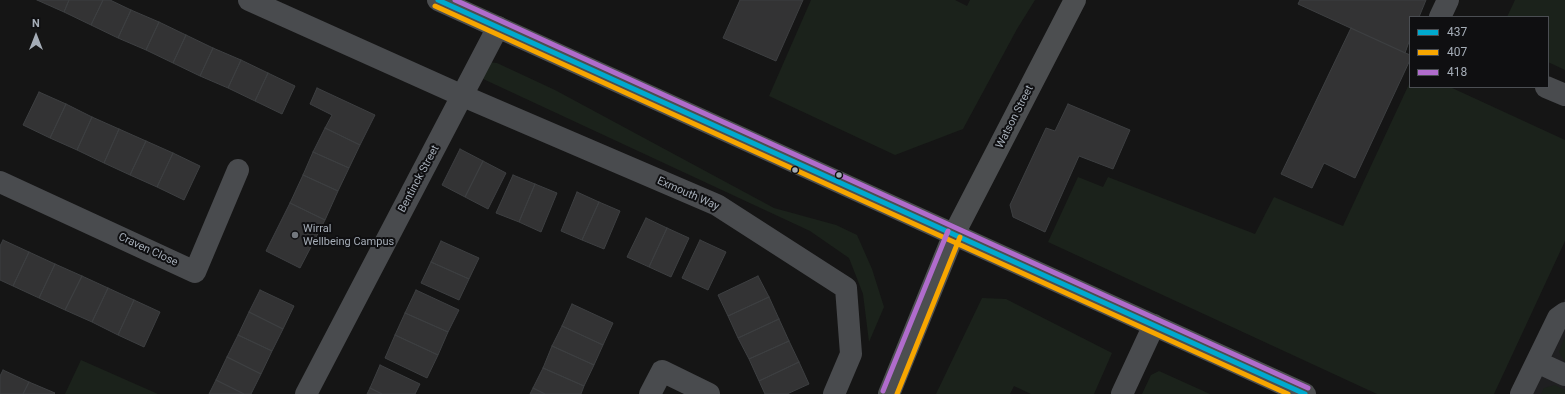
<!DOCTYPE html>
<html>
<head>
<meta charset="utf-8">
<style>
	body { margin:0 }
	#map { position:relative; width:1565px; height:394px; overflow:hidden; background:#151515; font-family:Roboto,sans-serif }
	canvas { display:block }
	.legend { position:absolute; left:1409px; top:16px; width:140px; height:72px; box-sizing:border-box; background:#0f0f11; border:1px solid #4b4e53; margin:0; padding:5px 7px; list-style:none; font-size:12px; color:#a5adb7 }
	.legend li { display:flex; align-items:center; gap:8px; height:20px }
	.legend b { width:20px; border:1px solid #4b4e53 }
	.north { position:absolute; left:16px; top:16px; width:40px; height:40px; -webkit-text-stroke:3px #0f0f11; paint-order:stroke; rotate:0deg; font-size:11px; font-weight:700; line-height:16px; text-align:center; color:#a5adb7 }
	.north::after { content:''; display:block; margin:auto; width:14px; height:18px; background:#a5adb7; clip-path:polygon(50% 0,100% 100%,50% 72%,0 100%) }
</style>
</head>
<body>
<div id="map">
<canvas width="1565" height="394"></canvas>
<ul class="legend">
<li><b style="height:5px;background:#00a9ce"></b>437</li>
<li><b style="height:5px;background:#f7a600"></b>407</li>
<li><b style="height:5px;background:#b06ccc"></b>418</li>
</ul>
<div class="north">N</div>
</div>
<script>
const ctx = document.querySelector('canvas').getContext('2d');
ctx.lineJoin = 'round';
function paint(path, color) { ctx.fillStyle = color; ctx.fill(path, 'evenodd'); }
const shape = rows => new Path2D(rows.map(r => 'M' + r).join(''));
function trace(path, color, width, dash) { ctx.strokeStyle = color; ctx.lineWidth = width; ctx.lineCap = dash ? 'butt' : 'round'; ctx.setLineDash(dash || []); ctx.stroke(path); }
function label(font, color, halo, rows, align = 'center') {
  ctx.font = font + ' Roboto,sans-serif'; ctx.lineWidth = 4; ctx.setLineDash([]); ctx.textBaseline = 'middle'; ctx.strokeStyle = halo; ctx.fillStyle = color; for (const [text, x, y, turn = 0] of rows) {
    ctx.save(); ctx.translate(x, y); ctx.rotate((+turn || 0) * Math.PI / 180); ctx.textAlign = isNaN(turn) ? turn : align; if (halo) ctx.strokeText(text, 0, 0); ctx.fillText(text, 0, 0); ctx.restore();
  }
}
const built = shape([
	[1565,298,1565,394,1521,394,1558,318]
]);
const green = shape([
	[811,0,955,0,967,6,970,0,1035,0,1017,29,963,129,895,155,769,96],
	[1515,0,1565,0,1565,70,1548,62,1548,17,1507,17],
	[488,62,497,63,555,90,774,208,836,225,857,235,872,269,884,307,869,342,863,294,849,258,810,231,481,78],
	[1410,82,1410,87,1450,87,1565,140,1565,241,1494,394,1377,394,1048,242,1078,177,1103,187,1108,177,1255,234,1274,197,1343,226],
	[982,298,1006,299,1112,353,1094,394,1031,394,1014,386,1010,394,936,394],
	[1565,337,1565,362,1559,352],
	[81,360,158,394,65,394],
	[1159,371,1210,394,1142,394,1151,375],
	[1555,385,1565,390,1565,394,1541,394,1544,388]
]);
const building = shape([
	[37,0,69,0,64,12,37,0],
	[69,0,103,0,91,25,64,12,69,0],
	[103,0,110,0,131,10,118,38,91,25,103,0],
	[740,0,803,0,776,61,723,38,740,0],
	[1300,0,1426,0,1419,17,1410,17,1410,39,1405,53,1298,4,1300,0],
	[131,10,159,22,146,50,118,38,131,10],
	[159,22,186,35,173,63,146,50,159,22],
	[1351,28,1410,55,1410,60,1355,178,1324,163,1312,188,1281,174,1351,28],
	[186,35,213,48,200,76,173,63,186,35],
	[213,48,241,60,228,88,200,76,213,48],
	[241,60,268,73,255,101,228,88,241,60],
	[268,73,295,86,282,114,255,101,268,73],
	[317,88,375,115,360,145,325,128,332,115,310,104,317,88],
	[39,92,66,104,50,138,23,125,39,92],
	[66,104,92,117,77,150,50,138,66,104],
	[1068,104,1130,130,1113,169,1079,156,1045,232,1013,217,1010,205,1046,128,1055,131,1068,104],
	[92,117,119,129,104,163,77,150,92,117],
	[325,128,360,145,349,168,313,152,325,128],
	[119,129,146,141,130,175,104,163,119,129],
	[146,141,173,153,157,187,130,175,146,141],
	[460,149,483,161,465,197,442,185,460,149],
	[313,152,349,168,338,191,303,175,313,152],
	[173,153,200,166,184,200,157,187,173,153],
	[483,161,506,173,488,209,465,197,483,161],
	[303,175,338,191,325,220,290,203,303,175],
	[513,175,535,184,519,222,496,213,513,175],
	[535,184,557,193,541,232,519,222,535,184],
	[577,192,599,202,582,240,561,231,577,192],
	[599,202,620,211,604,249,582,240,599,202],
	[290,203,325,220,300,268,266,251,290,203],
	[646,218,667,228,649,267,627,257,646,218],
	[667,228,689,238,671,277,649,267,667,228],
	[3,240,29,252,13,286,0,280,0,246,3,240],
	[700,240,726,252,708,290,682,278,700,240],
	[441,241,479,258,469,279,431,262,441,241],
	[29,252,55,264,39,298,13,286,29,252],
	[431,262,469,279,459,300,421,283,431,262],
	[55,264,82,276,65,310,39,298,55,264],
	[82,276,108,288,92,322,65,310,82,276],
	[758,276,769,297,728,316,718,295,758,276],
	[108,288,134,300,118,335,92,322,108,288],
	[260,290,294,306,283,329,249,312,260,290],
	[416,290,459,310,448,332,405,313,416,290],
	[769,297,779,319,738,338,728,316,769,297],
	[134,300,160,312,144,347,118,335,134,300],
	[572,304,613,323,603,345,562,326,572,304],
	[249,312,283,329,272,351,238,335,249,312],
	[405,313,448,332,438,355,395,335,405,313],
	[779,319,789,341,749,359,738,338,779,319],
	[562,326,603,345,594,365,552,346,562,326],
	[238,335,272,351,261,374,227,357,238,335],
	[395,335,438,355,427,378,385,358,395,335],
	[789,341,799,362,759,381,749,359,789,341],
	[552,346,594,365,584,386,543,368,552,346],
	[227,357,261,374,251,394,244,394,216,380,227,357],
	[799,362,809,384,787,394,765,394,759,381,799,362],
	[380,365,420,384,415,394,382,394,370,388,380,365],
	[543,368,584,386,581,394,545,394,533,388,543,368],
	[3,370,29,382,23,394,0,394,0,376,3,370],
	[216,380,244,394,209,394,216,380],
	[29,382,55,393,54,394,23,394,29,382],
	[370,388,382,394,367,394,370,388],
	[533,388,545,394,530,394,533,388]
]);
const minor = shape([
	[249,0,463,96,717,205,846,288,851,354,834,394],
	[1440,17,1448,0],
	[1546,87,1565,95],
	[0,182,195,272,238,170],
	[1537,362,1565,375],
	[306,394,498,27],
	[650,394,662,371,709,394],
	[1122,394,1154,325],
	[1521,394,1558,318,1565,313]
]);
const major = shape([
	[438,0,1305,394],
	[889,394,954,234,1075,0]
]);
const bus1 = shape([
	[438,0,1305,394]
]);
const bus2 = shape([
	[435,6,1288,394],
	[897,394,960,237]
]);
const bus3 = shape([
	[455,0,1308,388],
	[883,391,948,231]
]);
const markers = [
	[795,170,3.5,"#a5adb7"],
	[839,175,3.5,"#a5adb7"],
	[295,235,4,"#73787e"]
];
const streetNames = [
	["Watson Street",1015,117,-63],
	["Bentinck Street",419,179,-62],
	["Exmouth Way",688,194,24],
	["Craven Close",148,250,25]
];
const poiNames = [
	["Wirral",303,229],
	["Wellbeing Campus",303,242]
];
paint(built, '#1f1f21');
paint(green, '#1b221b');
paint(building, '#333334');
trace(building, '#3d3f41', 1);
trace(minor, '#494b4e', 22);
trace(major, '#4c4e50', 22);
trace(bus1, '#00a9ce', 5);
trace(bus2, '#f7a600', 5);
trace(bus3, '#b06ccc', 5);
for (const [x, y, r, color] of markers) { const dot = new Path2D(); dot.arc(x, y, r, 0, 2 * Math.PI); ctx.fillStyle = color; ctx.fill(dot); trace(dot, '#0f0f11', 1.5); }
label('11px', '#a5adb7', '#0f0f11', streetNames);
label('11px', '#a5adb7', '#0f0f11', poiNames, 'left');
</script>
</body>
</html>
